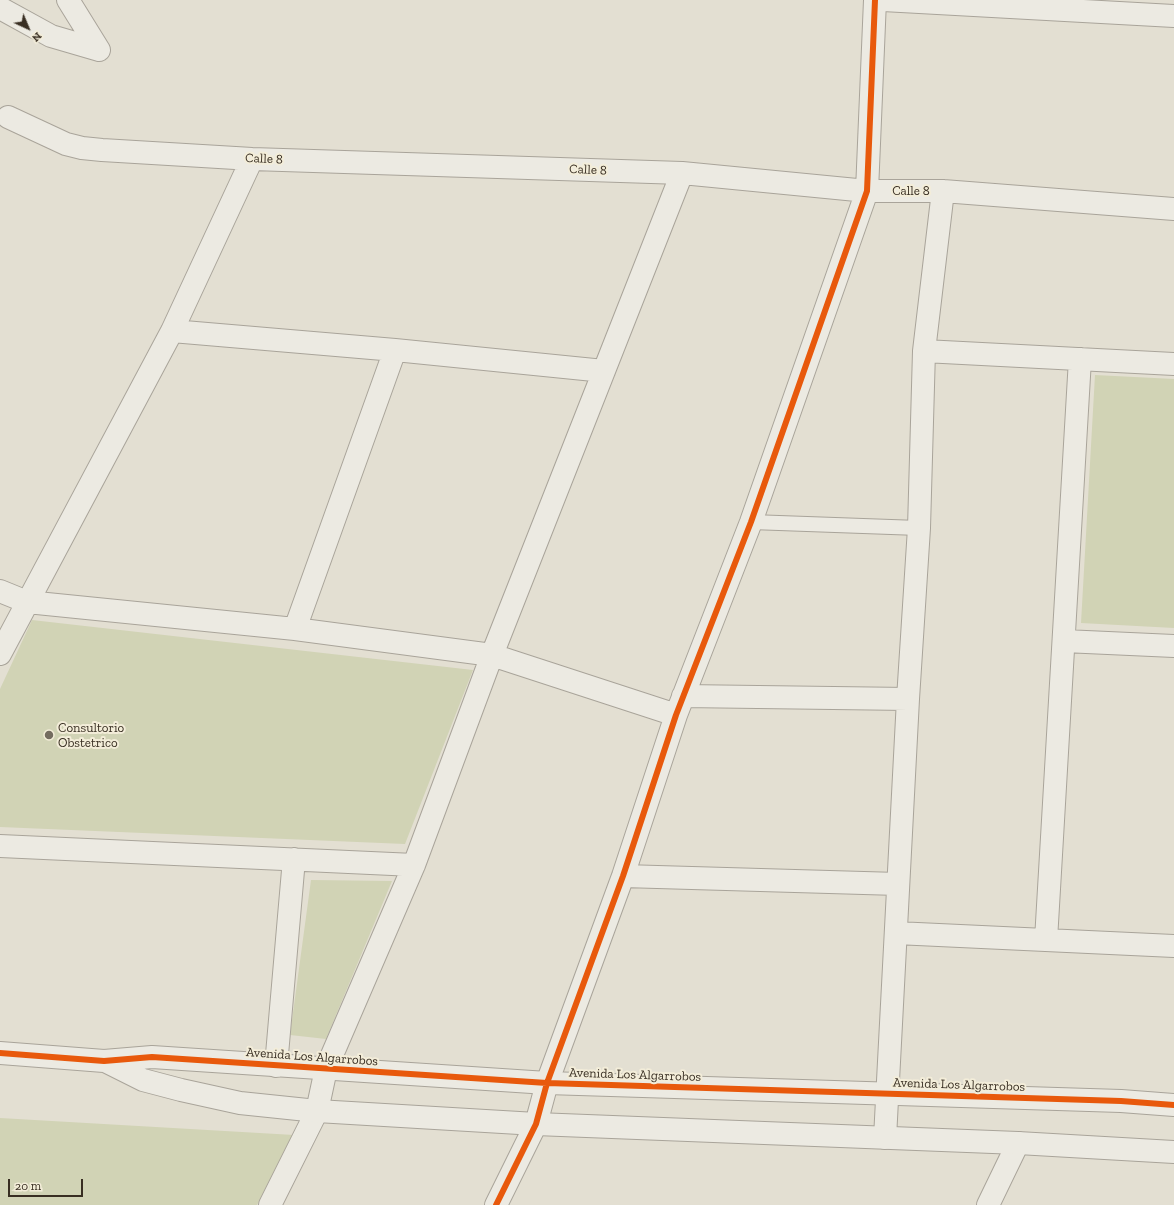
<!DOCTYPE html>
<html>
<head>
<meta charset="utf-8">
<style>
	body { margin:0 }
	#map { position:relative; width:1174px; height:1205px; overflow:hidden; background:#e3dfd2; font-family:"Zilla Slab",serif }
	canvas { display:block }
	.north { position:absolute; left:8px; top:8px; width:40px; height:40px; -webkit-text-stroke:3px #f3edd9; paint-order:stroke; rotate:136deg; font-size:11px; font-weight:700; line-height:16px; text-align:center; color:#382e22 }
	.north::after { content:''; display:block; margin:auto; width:14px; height:18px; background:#382e22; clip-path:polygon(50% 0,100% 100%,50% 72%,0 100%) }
	.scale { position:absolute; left:8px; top:1179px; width:75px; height:18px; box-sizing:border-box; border:2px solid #382e22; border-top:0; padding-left:5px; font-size:12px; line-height:14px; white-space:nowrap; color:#382e22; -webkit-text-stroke:3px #f3edd9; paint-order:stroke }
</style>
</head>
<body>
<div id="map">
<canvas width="1174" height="1205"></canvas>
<div class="north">N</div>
<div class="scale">20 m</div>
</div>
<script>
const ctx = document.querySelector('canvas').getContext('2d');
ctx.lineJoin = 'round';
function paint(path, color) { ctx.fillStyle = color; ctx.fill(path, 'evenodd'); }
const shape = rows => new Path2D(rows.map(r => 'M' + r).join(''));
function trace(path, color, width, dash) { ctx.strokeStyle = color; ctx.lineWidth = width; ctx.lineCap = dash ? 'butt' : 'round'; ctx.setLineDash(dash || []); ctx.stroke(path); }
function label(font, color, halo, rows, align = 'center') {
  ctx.font = font + ' "Zilla Slab",serif'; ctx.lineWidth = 4; ctx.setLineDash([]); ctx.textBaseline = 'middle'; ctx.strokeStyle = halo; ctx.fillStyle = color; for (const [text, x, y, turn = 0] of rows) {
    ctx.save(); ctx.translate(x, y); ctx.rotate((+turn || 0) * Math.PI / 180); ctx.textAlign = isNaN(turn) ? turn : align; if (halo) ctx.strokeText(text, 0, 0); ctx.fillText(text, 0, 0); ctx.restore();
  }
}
const green = shape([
	[1095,375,1174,379,1174,628,1081,623],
	[32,620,473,670,405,844,0,827,0,689],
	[311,880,392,881,326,1039,290,1035],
	[0,1118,294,1135,257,1205,0,1205]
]);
const service = shape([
	[751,522,919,528]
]);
const minor = shape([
	[68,0,99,50],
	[883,0,1174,16],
	[0,8,51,36,99,50],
	[8,117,66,144,82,148,102,150,252,159,682,173,867,191,943,191,1174,209],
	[172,331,395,350,604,371],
	[924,351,1174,364],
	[0,591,27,602,295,629,492,655,676,715],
	[295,629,395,350],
	[1064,641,1174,646],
	[0,654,172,331,252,159],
	[683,696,908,699],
	[0,846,414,865],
	[623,876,898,884],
	[896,933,1174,946],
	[1046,940,1080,359],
	[276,1066,294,859],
	[885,1138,908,699,919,528,924,351,943,191],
	[270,1205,317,1111,326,1069,414,865,492,655,682,173],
	[496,1205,536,1124,547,1083,623,876,676,715,751,522,867,191,875,0],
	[988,1205,1018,1143]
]);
const tertiary = shape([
	[0,1053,104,1061,152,1057,547,1083,1121,1101,1174,1105],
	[105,1061,143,1080,181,1090,240,1103,317,1111,536,1124,1018,1143,1174,1152]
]);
const cycleway = shape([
	[0,1053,104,1061,152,1057,547,1083,1121,1101,1174,1105],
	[496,1205,536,1124,547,1083,623,876,676,715,751,522,867,191,875,0]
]);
const markers = [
	[49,735,5,"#746c60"]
];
const streetNames = [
	["Calle 8",264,159,2],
	["Calle 8",588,170,2],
	["Calle 8",911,191],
	["Avenida Los Algarrobos",312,1057,4],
	["Avenida Los Algarrobos",635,1075,2],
	["Avenida Los Algarrobos",959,1085,2]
];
const poiNames = [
	["Consultorio",58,728],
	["Obstetrico",58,743]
];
paint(green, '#d1d3b5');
trace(service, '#a9a49a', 16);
trace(minor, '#a9a49a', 24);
trace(tertiary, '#a9a49a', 24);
trace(service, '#eceae2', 14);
trace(minor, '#eceae2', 22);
trace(tertiary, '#eceae2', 22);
trace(cycleway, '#e8590c', 6);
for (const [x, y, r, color] of markers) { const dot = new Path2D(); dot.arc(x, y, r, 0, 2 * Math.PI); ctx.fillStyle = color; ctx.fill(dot); trace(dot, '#f3edd9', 1.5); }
label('13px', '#382e22', '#f3edd9', streetNames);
label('13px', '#382e22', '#f3edd9', poiNames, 'left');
</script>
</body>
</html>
